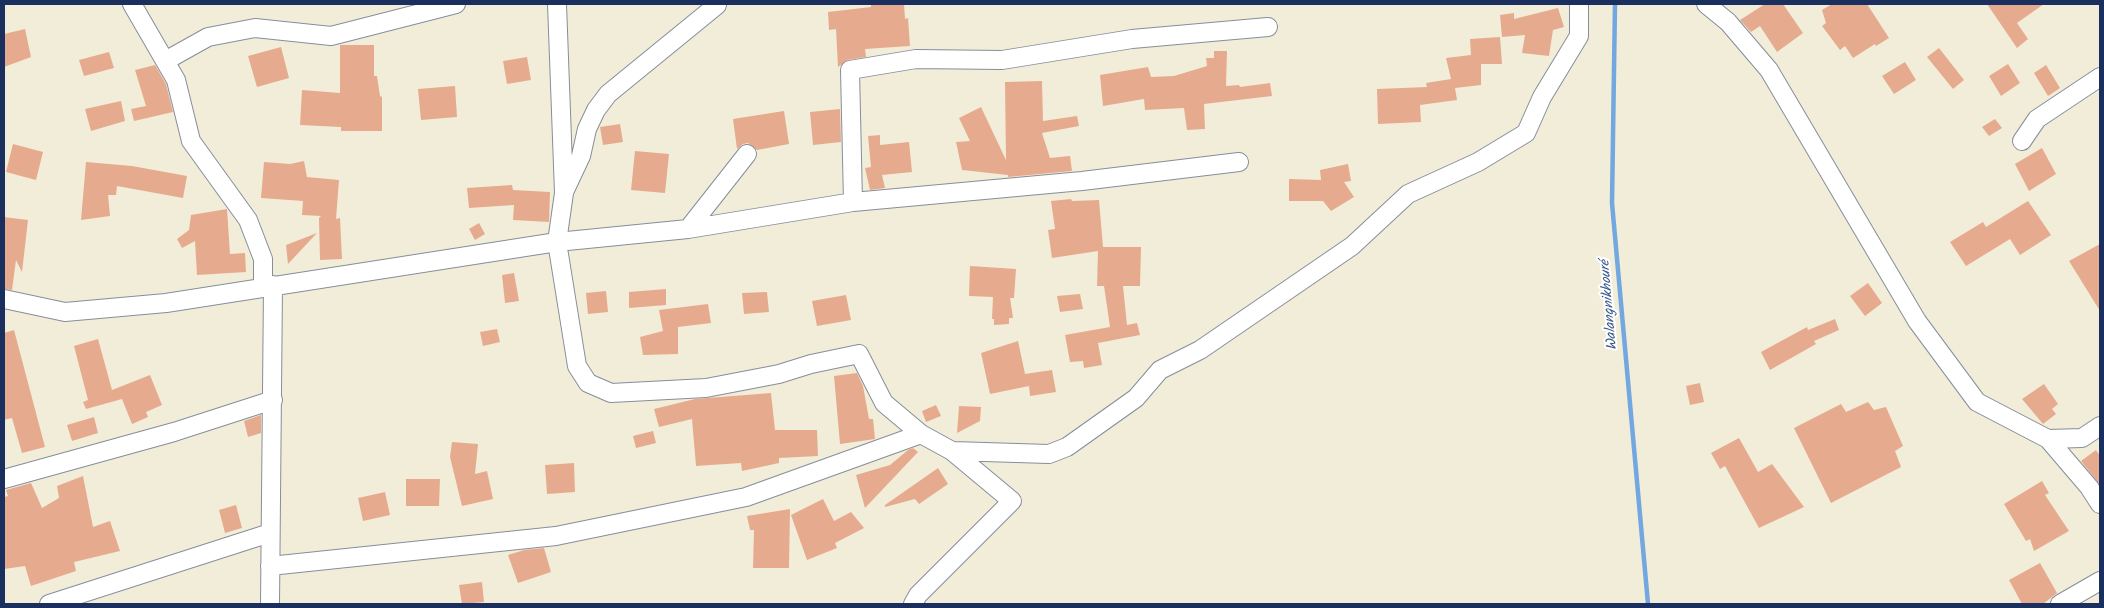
<!DOCTYPE html>
<html>
<head>
<meta charset="utf-8">
<style>
	body { margin:0 }
	#map { position:relative; width:2104px; height:608px; overflow:hidden; background:#f2edd8; font-family:Kalam,sans-serif }
	canvas { display:block }
	.frame { position:absolute; inset:0; border:5px solid #1b2f5e; pointer-events:none }
</style>
</head>
<body>
<div id="map">
<canvas width="2104" height="608"></canvas>
<div class="frame"></div>
</div>
<script>
const ctx = document.querySelector('canvas').getContext('2d');
ctx.lineJoin = 'round';
const shape = rows => new Path2D(rows.map(r => 'M' + r).join(''));
function trace(path, color, width, dash) { ctx.strokeStyle = color; ctx.lineWidth = width; ctx.lineCap = dash ? 'butt' : 'round'; ctx.setLineDash(dash || []); ctx.stroke(path); }
function paint(path, color) { ctx.fillStyle = color; ctx.fill(path, 'evenodd'); }
function label(font, color, halo, rows, align = 'center') {
  ctx.font = font + ' Kalam,sans-serif'; ctx.lineWidth = 4; ctx.setLineDash([]); ctx.textBaseline = 'middle'; ctx.strokeStyle = halo; ctx.fillStyle = color; for (const [text, x, y, turn = 0] of rows) {
    ctx.save(); ctx.translate(x, y); ctx.rotate((+turn || 0) * Math.PI / 180); ctx.textAlign = isNaN(turn) ? turn : align; if (halo) ctx.strokeText(text, 0, 0); ctx.fillText(text, 0, 0); ctx.restore();
  }
}
const stream = shape([
	[1615,4,1612,203,1648,604]
]);
const building = shape([
	[871,4,904,4,905,19,908,18,910,46,865,49,866,57,848,60,838,67,836,29,829,30,828,12,871,7],
	[1765,4,1783,4,1803,33,1777,52,1760,26,1751,32,1740,20],
	[1832,4,1867,4,1889,38,1876,46,1875,44,1853,58,1845,46,1840,50,1822,26,1826,23,1822,10],
	[1987,4,2044,4,2017,23,2028,39,2017,48],
	[1558,8,1564,27,1553,30,1549,56,1522,53,1525,35,1502,37,1500,15,1514,13,1514,19],
	[25,29,31,57,4,67,4,34],
	[1500,37,1502,64,1481,64,1481,85,1455,88,1457,100,1420,105,1421,122,1378,124,1377,89,1427,87,1426,83,1451,79,1446,58,1471,55,1470,39],
	[340,45,374,45,374,76,377,76,380,96,382,97,382,131,341,131,341,127,300,125,302,90,340,93],
	[281,47,289,78,257,87,248,56],
	[1939,48,1964,80,1953,89,1927,57],
	[1214,51,1227,51,1226,86,1239,85,1240,87,1270,83,1272,96,1204,104,1205,129,1187,130,1184,108,1145,110,1144,99,1103,106,1100,75,1148,67,1151,77,1174,76,1207,66,1206,58,1214,58],
	[109,52,114,68,84,76,79,60],
	[527,57,531,80,507,84,503,61],
	[1905,62,1916,80,1894,94,1882,76],
	[2008,64,2020,83,2001,96,1989,76],
	[155,65,166,84,173,112,134,121,131,109,146,106,135,70],
	[2046,65,2060,88,2048,96,2034,73],
	[1042,81,1043,121,1077,116,1079,126,1042,133,1050,158,1070,156,1072,171,1008,177,1008,175,962,170,956,142,970,141,959,118,981,107,1006,160,1005,82],
	[455,86,457,117,421,120,418,89],
	[121,101,125,121,91,131,85,109],
	[840,109,841,142,813,145,810,112],
	[784,111,789,144,757,150,748,143,743,144,737,149,733,119],
	[1995,119,2002,128,1989,136,1982,127],
	[620,124,623,142,603,145,600,127],
	[880,135,880,145,909,142,912,172,882,175,885,188,870,190,865,168,871,167,868,136],
	[13,144,43,152,36,180,6,172],
	[2042,148,2056,174,2029,191,2015,164],
	[635,151,669,154,665,193,631,190],
	[304,161,307,177,339,180,336,219,340,218,342,259,320,260,319,218,321,216,302,215,303,201,261,198,264,162,290,164],
	[86,162,132,166,187,176,183,198,117,186,116,195,108,195,110,216,81,220],
	[1348,164,1351,181,1344,182,1354,197,1331,211,1323,201,1289,201,1289,179,1321,180,1320,170],
	[512,185,513,190,550,192,549,222,513,220,514,205,469,208,467,188],
	[1071,199,1072,201,1099,200,1103,247,1141,247,1140,286,1123,286,1127,325,1137,323,1140,335,1098,343,1102,365,1084,368,1083,361,1070,362,1065,335,1110,327,1104,286,1097,286,1098,251,1052,258,1048,230,1055,229,1051,201],
	[2028,201,2051,235,2020,255,2010,239,1966,266,1950,242,1983,222,1986,227],
	[227,209,230,254,245,253,246,272,197,275,195,241,182,248,177,239,189,230,191,215],
	[4,217,28,220,22,272,16,260,12,290,4,289],
	[479,223,485,234,475,240,469,229],
	[317,233,288,264,286,245],
	[2100,244,2100,311,2069,261],
	[970,266,1016,269,1014,298,1010,298,1013,318,1009,318,1009,324,994,325,994,319,992,319,993,297,969,296],
	[514,273,519,301,505,303,502,275],
	[1868,283,1882,303,1865,316,1850,296],
	[666,289,666,305,629,308,629,292],
	[606,291,608,312,588,314,586,293],
	[767,292,769,312,744,314,742,293],
	[1080,294,1083,309,1060,312,1057,296],
	[846,295,851,320,817,326,812,301],
	[708,304,711,323,678,327,678,354,643,355,640,337,663,331,659,310],
	[1835,319,1839,330,1814,341,1816,344,1770,370,1761,352,1807,327,1808,330],
	[497,329,500,342,483,346,480,332],
	[14,330,45,447,22,453,12,418,4,420,4,333],
	[98,339,112,390,150,375,162,405,146,412,148,417,132,424,122,399,86,409,83,402,88,400,74,346],
	[1018,341,1025,374,1052,370,1056,392,1030,396,1029,386,990,394,981,353],
	[857,373,863,386,869,419,873,419,875,439,840,444,834,376],
	[1700,383,1704,402,1690,405,1686,386],
	[2044,384,2058,404,2052,409,2056,414,2043,424,2022,399],
	[771,393,775,430,817,430,818,456,779,458,779,463,742,471,741,463,696,466,692,419,659,427,654,409,695,399],
	[1868,402,1874,410,1886,407,1903,446,1895,451,1901,467,1831,503,1794,428,1841,404,1846,412],
	[936,405,941,416,926,422,922,411],
	[959,406,981,407,980,421,957,433],
	[261,415,261,433,248,437,244,421],
	[94,417,98,433,72,441,67,425],
	[653,431,656,443,636,448,633,436],
	[1739,438,1758,472,1772,464,1804,507,1759,528,1725,466,1720,469,1711,453],
	[452,442,478,444,475,474,487,471,493,499,462,506,450,457],
	[913,448,918,452,865,508,856,475,890,465,908,450],
	[2096,450,2100,456,2100,485,2081,461],
	[574,463,575,492,547,494,545,465],
	[938,468,948,484,919,504,915,499,885,507,885,505],
	[83,476,93,527,110,521,120,551,74,562,76,571,31,586,25,566,4,569,4,497,8,496,6,490,31,483,42,508,59,498,57,486],
	[406,479,440,479,439,506,406,506],
	[2042,481,2049,493,2045,495,2069,531,2034,551,2030,539,2026,541,2004,504],
	[385,492,390,515,363,521,358,498],
	[823,499,834,521,851,512,864,528,835,543,837,548,807,560,791,515],
	[236,505,242,528,225,533,219,510],
	[790,509,789,568,753,568,754,530,750,530,747,516],
	[544,548,551,572,518,583,508,555,524,550],
	[2040,563,2057,593,2043,604,2022,604,2009,580],
	[482,582,484,602,462,604,459,585]
]);
const minor = shape([
	[132,4,176,80,191,141,248,220,263,259,263,287],
	[557,4,564,193,557,242,577,366,588,383,611,393,706,388,779,374,811,364,859,354,884,403,921,434,952,451,1049,454,1067,447,1136,398,1160,370,1200,350,1352,246,1408,194,1478,162,1526,133,1542,97,1579,36,1579,4],
	[1706,4,1728,22,1769,70,1917,321,1977,402,2048,439,2082,438,2100,426],
	[165,61,208,37,255,28,331,36,456,4],
	[2022,141,2037,119,2100,77],
	[565,190,581,156,587,129,596,110,608,94,717,5],
	[853,202,850,70,916,59,1002,60,1132,39,1268,27],
	[688,229,747,154],
	[4,299,65,312,166,303,557,242,688,229,853,202,1082,181,1239,162],
	[2048,439,2089,487,2100,504],
	[4,479,174,432,273,400],
	[270,566,556,536,746,497,921,434],
	[49,604,270,533],
	[270,604,273,285],
	[913,604,918,595,1012,501,952,451],
	[2060,604,2100,581]
]);
const waterNames = [
	["Walangnikhouré",1610,305,-95]
];
trace(stream, '#73a7e0', 4.5);
paint(building, '#e6ab8f');
trace(minor, '#868e9b', 20);
trace(minor, '#fff', 18);
label('italic 14px', '#3a598c', '#fff', waterNames);
</script>
</body>
</html>
